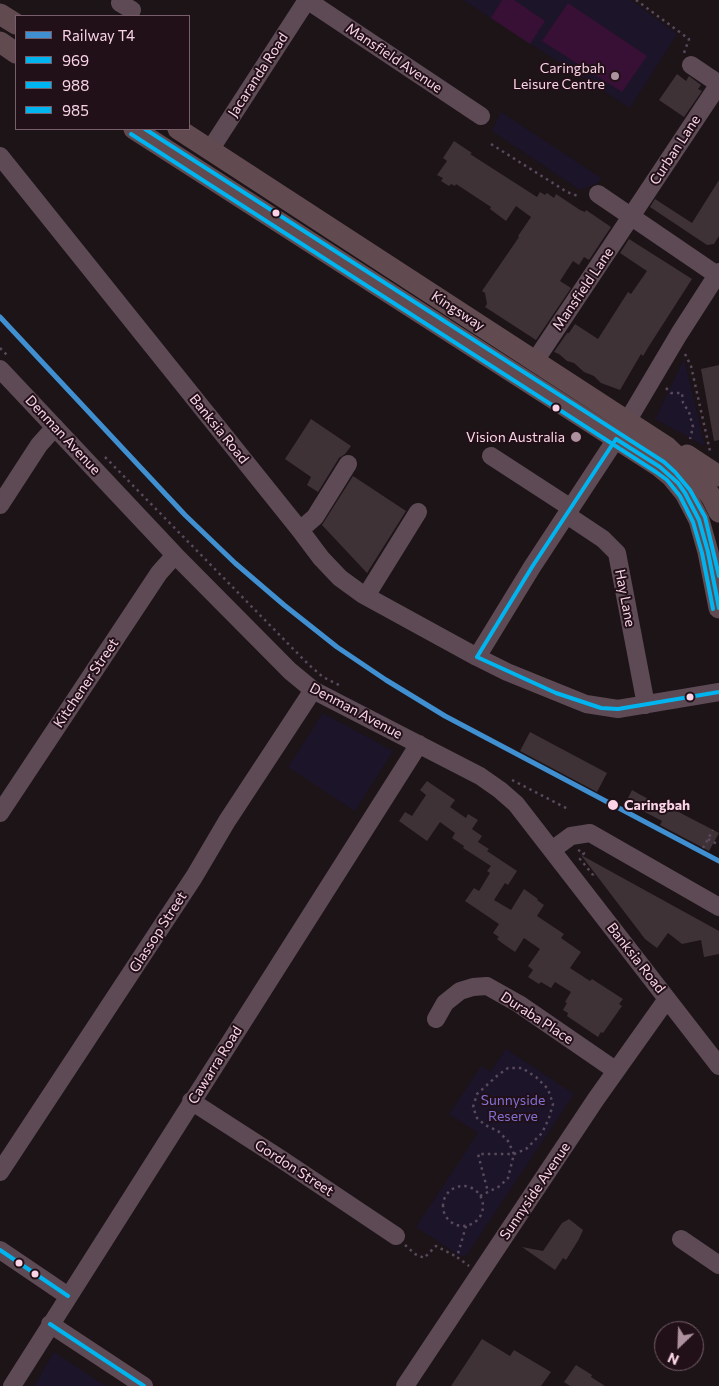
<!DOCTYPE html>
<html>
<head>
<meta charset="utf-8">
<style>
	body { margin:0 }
	#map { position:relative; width:719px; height:1386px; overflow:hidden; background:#1d1418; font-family:Commissioner,sans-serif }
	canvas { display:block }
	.legend { position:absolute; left:15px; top:15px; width:175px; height:115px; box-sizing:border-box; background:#211017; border:1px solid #785e6a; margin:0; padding:6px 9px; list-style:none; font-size:15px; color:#fad4e6 }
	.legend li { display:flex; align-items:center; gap:10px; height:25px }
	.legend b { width:25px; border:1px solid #785e6a }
	.north { position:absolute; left:654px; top:1321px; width:50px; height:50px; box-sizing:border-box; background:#211017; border:1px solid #785e6a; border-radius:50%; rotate:204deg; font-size:14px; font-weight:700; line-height:20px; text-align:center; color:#fad4e6 }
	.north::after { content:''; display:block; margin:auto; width:18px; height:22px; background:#ad919e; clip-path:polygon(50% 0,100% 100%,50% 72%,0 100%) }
</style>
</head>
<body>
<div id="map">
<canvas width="719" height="1386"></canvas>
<ul class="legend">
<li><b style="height:6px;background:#4090d1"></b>Railway T4</li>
<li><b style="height:6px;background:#00b5ef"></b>969</li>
<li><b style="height:6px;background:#00b5ef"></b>988</li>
<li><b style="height:6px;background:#00b5ef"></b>985</li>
</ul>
<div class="north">N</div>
</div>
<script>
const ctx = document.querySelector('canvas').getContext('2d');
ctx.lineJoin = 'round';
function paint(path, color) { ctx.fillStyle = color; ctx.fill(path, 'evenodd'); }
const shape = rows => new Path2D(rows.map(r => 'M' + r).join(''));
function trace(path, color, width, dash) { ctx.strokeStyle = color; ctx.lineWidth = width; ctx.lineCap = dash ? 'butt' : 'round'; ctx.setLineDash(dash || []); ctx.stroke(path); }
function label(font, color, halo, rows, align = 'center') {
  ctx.font = font + ' Commissioner,sans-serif'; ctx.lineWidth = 4; ctx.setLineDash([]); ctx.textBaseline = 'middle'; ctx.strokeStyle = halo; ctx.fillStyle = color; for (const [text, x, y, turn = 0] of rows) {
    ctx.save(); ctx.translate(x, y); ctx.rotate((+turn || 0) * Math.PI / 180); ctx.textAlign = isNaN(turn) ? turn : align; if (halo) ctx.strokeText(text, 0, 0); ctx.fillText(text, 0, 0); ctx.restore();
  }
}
const green = shape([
	[463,0,631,0,677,34,630,108],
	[501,112,601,178,598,183,580,190,492,131],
	[684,359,705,446,655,419],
	[323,713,393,751,355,811,288,767],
	[506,1049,574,1094,468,1253,464,1256,460,1256,416,1227,478,1133,449,1114,481,1066,490,1072],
	[54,1352,105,1386,34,1386]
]);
const water = shape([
	[502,0,514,0,545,21,530,44,491,18],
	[568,3,647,56,622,92,542,41]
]);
const building = shape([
	[677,74,686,81,689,76,701,85,698,89,702,91,684,117,659,100],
	[454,141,472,153,470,154,537,197,540,192,545,195,547,193,554,198,556,194,580,210,585,212,586,210,611,227,589,260,584,257,579,265,573,261,560,281,571,288,536,340,485,307,487,304,485,293,482,291,519,237,518,236,531,217,516,206,506,221,490,209,491,207,456,184,455,186,451,184,449,186,441,181,443,178,437,175,447,161,443,158],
	[719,180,719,236,714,244,707,245,650,207,655,199,692,223],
	[629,239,692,279,649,346,643,356,641,354,620,390,601,383,594,376,584,372,574,363,567,361,559,354,554,352,567,333,569,333,575,324,598,339,628,292,631,294,647,271,620,253],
	[719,365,719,440,714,441,701,369],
	[311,419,351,446,345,454,339,458,318,492,307,485,311,477,285,459],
	[353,476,406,511,367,573,322,525],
	[530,732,607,773,597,792,520,751],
	[427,781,455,800,450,807,466,818,468,814,478,820,472,829,482,836,478,842,489,849,487,851,517,871,508,885,505,883,494,900,511,910,524,889,538,899,537,900,544,905,537,916,564,934,561,938,581,952,570,968,590,981,592,979,623,999,619,1004,622,1006,603,1033,601,1032,598,1037,567,1016,568,1013,563,1010,567,1003,565,1002,571,992,555,982,551,988,541,982,539,984,528,977,533,970,528,966,540,949,524,938,515,952,502,943,497,939,499,937,493,933,499,924,465,901,474,888,479,891,490,873,487,871,491,866,463,848,464,846,452,838,455,833,440,822,427,841,399,821,405,812,412,816,426,795,420,790],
	[632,790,668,810,669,807,719,833,709,851,660,825,662,821,626,802],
	[581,855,719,931,719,954,704,957,701,940,682,944,668,933,657,948,645,939],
	[569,1219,583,1230,579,1239,566,1260,563,1258,555,1270,522,1247,543,1251,562,1223],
	[482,1339,510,1356,514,1350,551,1372,541,1386,451,1386],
	[576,1365,592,1375,591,1377,605,1386,570,1386,564,1382]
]);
const path = shape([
	[636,0,689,39,684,53],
	[491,144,567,192,578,196],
	[0,348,8,356],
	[685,354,691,366,710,451],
	[666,388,671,393,682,393,683,403,689,412,693,427,690,439],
	[105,457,308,664,323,677,341,686],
	[512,780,568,809],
	[708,839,719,845],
	[703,848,713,830],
	[578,850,584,853,580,859,593,875,593,878],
	'443 1206a20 20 0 1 1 40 0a20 20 0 1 1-40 0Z',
	[480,1196,500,1186,508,1178,514,1154,508,1141,498,1131,485,1125,477,1118,473,1107,477,1094,498,1075,508,1068,522,1068,536,1077,548,1089,553,1104,549,1118,542,1133,526,1149,514,1154,478,1154,488,1192],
	[466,1226,457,1257,469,1266],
	[405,1245,415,1254,424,1258,436,1246,457,1257]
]);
const minor = shape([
	[122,0,120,3,132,10],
	[691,65,719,84],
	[210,150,307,0,481,116],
	[0,156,300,530,321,558,340,578,362,594,477,657,507,672,586,704,618,709,719,692],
	[598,194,717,275],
	[535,361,719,84],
	[0,369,175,555,290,671,313,690,480,776,500,790,516,804,719,1066],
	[628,420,679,334,719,272],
	[491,456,571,508],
	[0,505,39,445,55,427],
	[567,515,603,539,617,553,646,705],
	[300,530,315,517,348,464],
	[366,596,418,512],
	[477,657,532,567,616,439],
	[0,813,159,573,175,555],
	[552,850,571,836,590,833,719,907],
	[436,1019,445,1003,460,991,473,987,487,986,519,1004,615,1070],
	[191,1101,281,1159,396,1236],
	[0,1172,194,877,227,821,313,690],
	[681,1239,719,1265],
	[0,1250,68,1296],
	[50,1324,144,1386],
	[12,1386,419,744],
	[405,1386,596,1099,667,999]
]);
const major = shape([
	[0,14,16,24],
	[0,42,16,53],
	[134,129,660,467,671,476,685,493,699,520,708,552,719,608],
	[178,129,667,447,698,477,712,498,719,512],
	[687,455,719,476]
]);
const bus1 = shape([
	[616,439,660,467,678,483,685,493,699,520,708,552,719,608],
	[477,657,532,567,616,439],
	[477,657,556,693,601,708,618,709,719,692],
	[0,1250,68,1296],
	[50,1324,144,1386]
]);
const bus2 = shape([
	[131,134,656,472,667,480,680,496,693,522,702,553,713,609]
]);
const bus3 = shape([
	[145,129,664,462,675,472,690,490,705,517,719,576]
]);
const rail1 = shape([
	[0,317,185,515,235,563,284,605,337,647,386,680,445,716,719,861]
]);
const markers = [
	[615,76,5,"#ad919e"],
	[276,213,4.5,"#fad4e6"],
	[556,408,4.5,"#fad4e6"],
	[576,437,6,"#ad919e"],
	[690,697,4.5,"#fad4e6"],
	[613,805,6,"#fad4e6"],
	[19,1263,4.5,"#fad4e6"],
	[35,1274,4.5,"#fad4e6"]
];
const streetNames = [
	["Mansfield Avenue",394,58,34],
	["Jacaranda Road",258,75,-57],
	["Curban Lane",675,150,-57],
	["Mansfield Lane",583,289,-56],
	["Kingsway",458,311,33],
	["Banksia Road",219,429,51],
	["Denman Avenue",63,435,47],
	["Hay Lane",625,598,79],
	["Kitchener Street",86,683,-56],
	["Denman Avenue",356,711,28],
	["Glassop Street",158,932,-57],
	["Banksia Road",636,958,52],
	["Duraba Place",537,1018,33],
	["Cawarra Road",215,1065,-58],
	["Gordon Street",294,1168,33],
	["Sunnyside Avenue",535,1191,-56]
];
const poiNames = [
	["Caringbah",605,68],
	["Leisure Centre",605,84],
	["Vision Australia",565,437]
];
const stopNames = [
	["Caringbah",624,805]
];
const parkNames = [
	["Sunnyside",513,1100],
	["Reserve",513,1116]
];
paint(green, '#1c1428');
paint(water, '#380f35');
paint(building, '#3f3237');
trace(path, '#59495c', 2.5, [2.5, 4]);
trace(minor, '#5d4a54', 18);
trace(major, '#624b50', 21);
trace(bus1, '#00b5ef', 4);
trace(bus2, '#00b5ef', 4);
trace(bus3, '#00b5ef', 4);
trace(rail1, '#4090d1', 5);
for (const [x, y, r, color] of markers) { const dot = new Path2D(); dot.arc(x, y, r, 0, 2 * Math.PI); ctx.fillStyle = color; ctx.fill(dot); trace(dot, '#211017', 2); }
label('14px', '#fad4e6', '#211017', streetNames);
label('14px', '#fad4e6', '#211017', poiNames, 'right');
label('bold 14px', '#fad4e6', '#211017', stopNames, 'left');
label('14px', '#8170d4', '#211017', parkNames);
</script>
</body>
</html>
